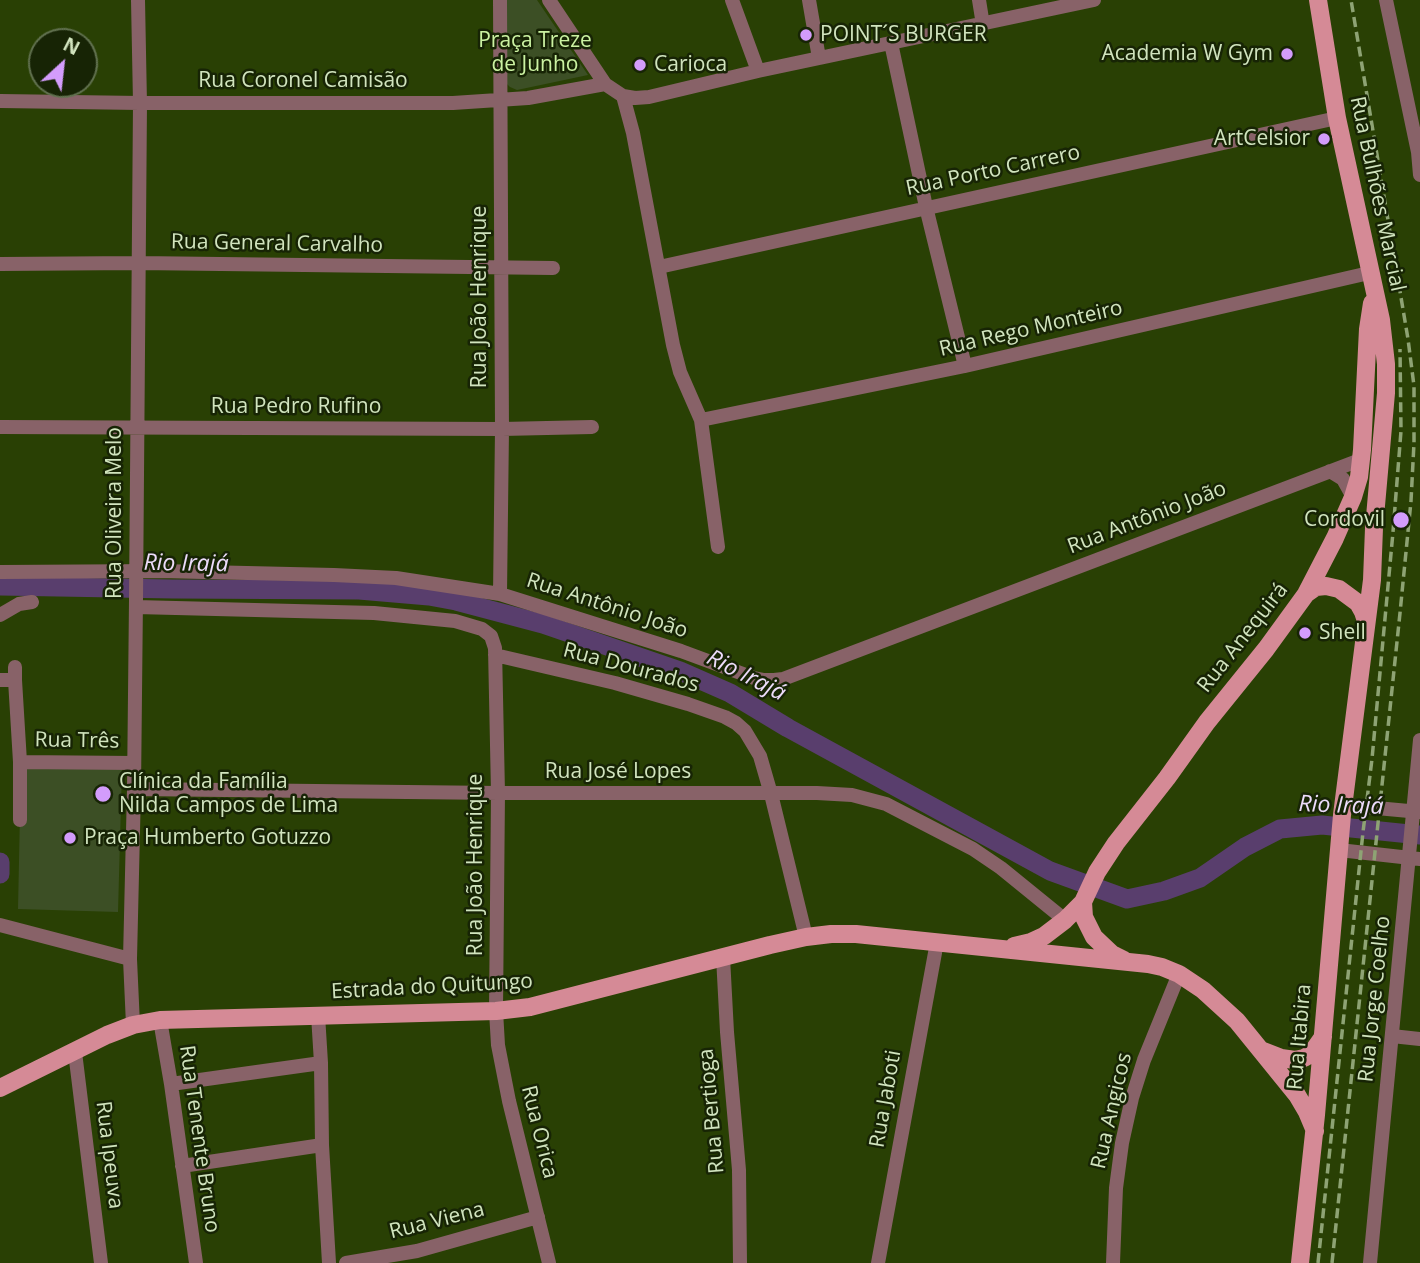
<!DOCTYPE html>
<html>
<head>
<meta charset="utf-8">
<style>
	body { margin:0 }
	#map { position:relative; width:1420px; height:1263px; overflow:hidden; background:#294004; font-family:"Open Sans",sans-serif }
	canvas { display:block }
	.north { position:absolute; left:28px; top:28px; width:70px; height:70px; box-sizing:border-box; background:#172405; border:2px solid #61714f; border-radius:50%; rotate:27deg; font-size:19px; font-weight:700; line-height:28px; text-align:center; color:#d1e4be }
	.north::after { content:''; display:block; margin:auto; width:24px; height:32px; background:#d39cfc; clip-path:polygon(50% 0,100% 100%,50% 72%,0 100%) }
</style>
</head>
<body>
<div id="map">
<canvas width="1420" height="1263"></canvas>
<div class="north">N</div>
</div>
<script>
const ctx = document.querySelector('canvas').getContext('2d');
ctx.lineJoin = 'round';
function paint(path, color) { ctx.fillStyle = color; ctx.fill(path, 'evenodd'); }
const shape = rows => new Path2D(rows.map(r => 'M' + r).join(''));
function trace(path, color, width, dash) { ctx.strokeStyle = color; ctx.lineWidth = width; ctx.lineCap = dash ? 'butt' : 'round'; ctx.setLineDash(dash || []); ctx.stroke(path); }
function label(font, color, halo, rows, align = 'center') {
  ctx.font = font + ' "Open Sans",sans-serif'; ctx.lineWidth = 5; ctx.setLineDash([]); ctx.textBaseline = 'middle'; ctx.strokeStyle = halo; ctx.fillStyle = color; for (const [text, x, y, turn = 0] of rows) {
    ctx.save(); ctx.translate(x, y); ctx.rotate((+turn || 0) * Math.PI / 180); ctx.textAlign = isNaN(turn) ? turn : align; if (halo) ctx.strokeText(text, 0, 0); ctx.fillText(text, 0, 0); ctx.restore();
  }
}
const green = shape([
	[502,0,537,0,588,75,517,90,510,87,504,81],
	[21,765,122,768,118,912,18,909]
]);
const river = shape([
	[0,586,173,589,359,590,429,596,456,601,543,624,680,671,730,693,788,728,1050,871,1127,899,1164,891,1200,878,1245,847,1280,829,1322,825,1420,835],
	[0,862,0,874]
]);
const minor = shape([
	[549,0,605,84,623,96,635,98,649,97,758,71,1094,0],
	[732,0,758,71],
	[809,0,819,58],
	[979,0,983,25],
	[1386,0,1418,152,1420,175],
	[891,43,926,207,965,366],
	[623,96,633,133,673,345,680,372,701,420,718,547],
	[0,101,140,103,453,103,528,98,605,84],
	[0,264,138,263,553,268],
	[659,267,1337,118],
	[701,420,965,366,1369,273],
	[0,427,502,429,592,427],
	[1330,471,1343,479,1353,497],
	[0,572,160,571,334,575,396,578,500,594,681,651,754,678,764,680,774,680,783,679,1360,460],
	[500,594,502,429,500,0],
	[136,607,374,613,455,621,482,629,491,636,495,648,498,793,496,1011,498,1045,509,1101,549,1263],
	[0,615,19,604,32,602],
	[495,655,615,683,688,704,725,717,736,723,745,731,760,756,771,794,806,937],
	[0,680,15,680,15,667],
	[15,680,20,762,20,820],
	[20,762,134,763],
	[134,789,498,793,817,793,852,795,886,804,973,849,1001,868,1065,920],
	[1344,805,1420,812],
	[1339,850,1420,859],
	[0,925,130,959],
	[723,957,727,1032,739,1170,740,1263],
	[318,1015,321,1063,322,1145,329,1263],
	[160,1020,171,1084,196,1263],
	[133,1025,130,959,134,789,136,599,140,103,138,0],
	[1392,1036,1420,1039],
	[75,1052,101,1263],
	[171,1084,321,1063],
	[182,1166,322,1145],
	[346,1263,417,1251,538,1217],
	[878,1263,937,942],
	[1113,1263,1116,1188,1122,1143,1132,1098,1144,1060,1179,974],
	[1370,1263,1420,740]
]);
const major = shape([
	[1306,594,1316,587,1326,586,1339,589,1358,603,1363,612,1366,621],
	[1014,946,1031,942,1044,936,1065,920,1083,902],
	[1124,960,1112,954,1094,937,1084,917,1083,902,1097,872,1116,843,1167,778,1207,722,1266,649,1306,594,1335,538,1353,497,1359,477,1362,450,1368,329,1372,303],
	[1263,1051,1281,1058,1295,1060,1304,1058,1311,1054,1323,1037],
	[0,1088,107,1035,133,1025,160,1020,496,1011,530,1007,770,945,806,937,831,934,856,934,1148,964,1162,967,1179,974,1203,990,1237,1021,1297,1095,1307,1112,1315,1131],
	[1300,1263,1316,1115,1342,815,1372,580,1374,528,1386,393,1386,364,1381,320,1337,118,1318,0]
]);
const rail = shape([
	[1318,1263,1363,832,1372,759,1393,532,1401,431,1400,349],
	[1332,1263,1400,613,1411,501,1414,443,1414,386,1408,339,1351,0]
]);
const markers = [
	[806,35,7,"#d39cfc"],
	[1287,54,7,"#d39cfc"],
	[640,65,7,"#d39cfc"],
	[1324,139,7,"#d39cfc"],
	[1401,520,9,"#d39cfc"],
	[1305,633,7,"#d39cfc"],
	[103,794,9,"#d39cfc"],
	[70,838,7,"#d39cfc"]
];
const poiNames = [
	["POINT´S BURGER",820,35],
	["Academia W Gym",1273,54,"right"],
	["Carioca",654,65],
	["ArtCelsior",1310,139,"right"],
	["Cordovil",1385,520,"right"],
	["Shell",1319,633],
	["Clínica da Família",119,782],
	["Nilda Campos de Lima",119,806],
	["Praça Humberto Gotuzzo",84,838]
];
const parkNames = [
	["Praça Treze",535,41],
	["de Junho",535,65]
];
const streetNames = [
	["Rua Coronel Camisão",303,81],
	["Rua Porto Carrero",993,171,-12],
	["Rua Bulhões Marcial",1377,194,78],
	["Rua General Carvalho",277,244,1],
	["Rua João Henrique",480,297,-90],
	["Rua Rego Monteiro",1031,329,-13],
	["Rua Pedro Rufino",296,407],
	["Rua Oliveira Melo",115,513,-90],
	["Rua Antônio João",1147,518,-21],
	["Rua Antônio João",607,606,18],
	["Rua Anequirá",1243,638,-52],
	["Rua Dourados",631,668,15],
	["Rua Três",77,741,1],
	["Rua José Lopes",618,772],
	["Rua João Henrique",476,865,-90],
	["Estrada do Quitungo",432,987,-3],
	["Rua Jorge Coelho",1375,999,-84],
	["Rua Itabira",1300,1037,-85],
	["Rua Jaboti",886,1099,-80],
	["Rua Bertioga",712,1111,-95],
	["Rua Angicos",1112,1111,-77],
	["Rua Orica",539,1132,76],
	["Rua Tenente Bruno",199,1139,82],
	["Rua Ipeuva",109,1155,83],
	["Rua Viena",437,1221,-14]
];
const waterNames = [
	["Rio Irajá",186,564,1],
	["Rio Irajá",746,676,27],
	["Rio Irajá",1341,806,2]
];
paint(green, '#3c4f25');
trace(river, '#593e6d', 19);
trace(minor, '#886268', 14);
trace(major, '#d58a96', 18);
trace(rail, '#8ea374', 3.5, [10, 5]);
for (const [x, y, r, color] of markers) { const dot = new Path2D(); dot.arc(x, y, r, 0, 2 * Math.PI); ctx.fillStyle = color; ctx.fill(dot); trace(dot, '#172405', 2.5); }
label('21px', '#d1e4be', '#172405', poiNames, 'left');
label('21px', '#cbf2a2', '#172405', parkNames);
label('21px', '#d1e4be', '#172405', streetNames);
label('italic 23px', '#eddcfb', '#172405', waterNames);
</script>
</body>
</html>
